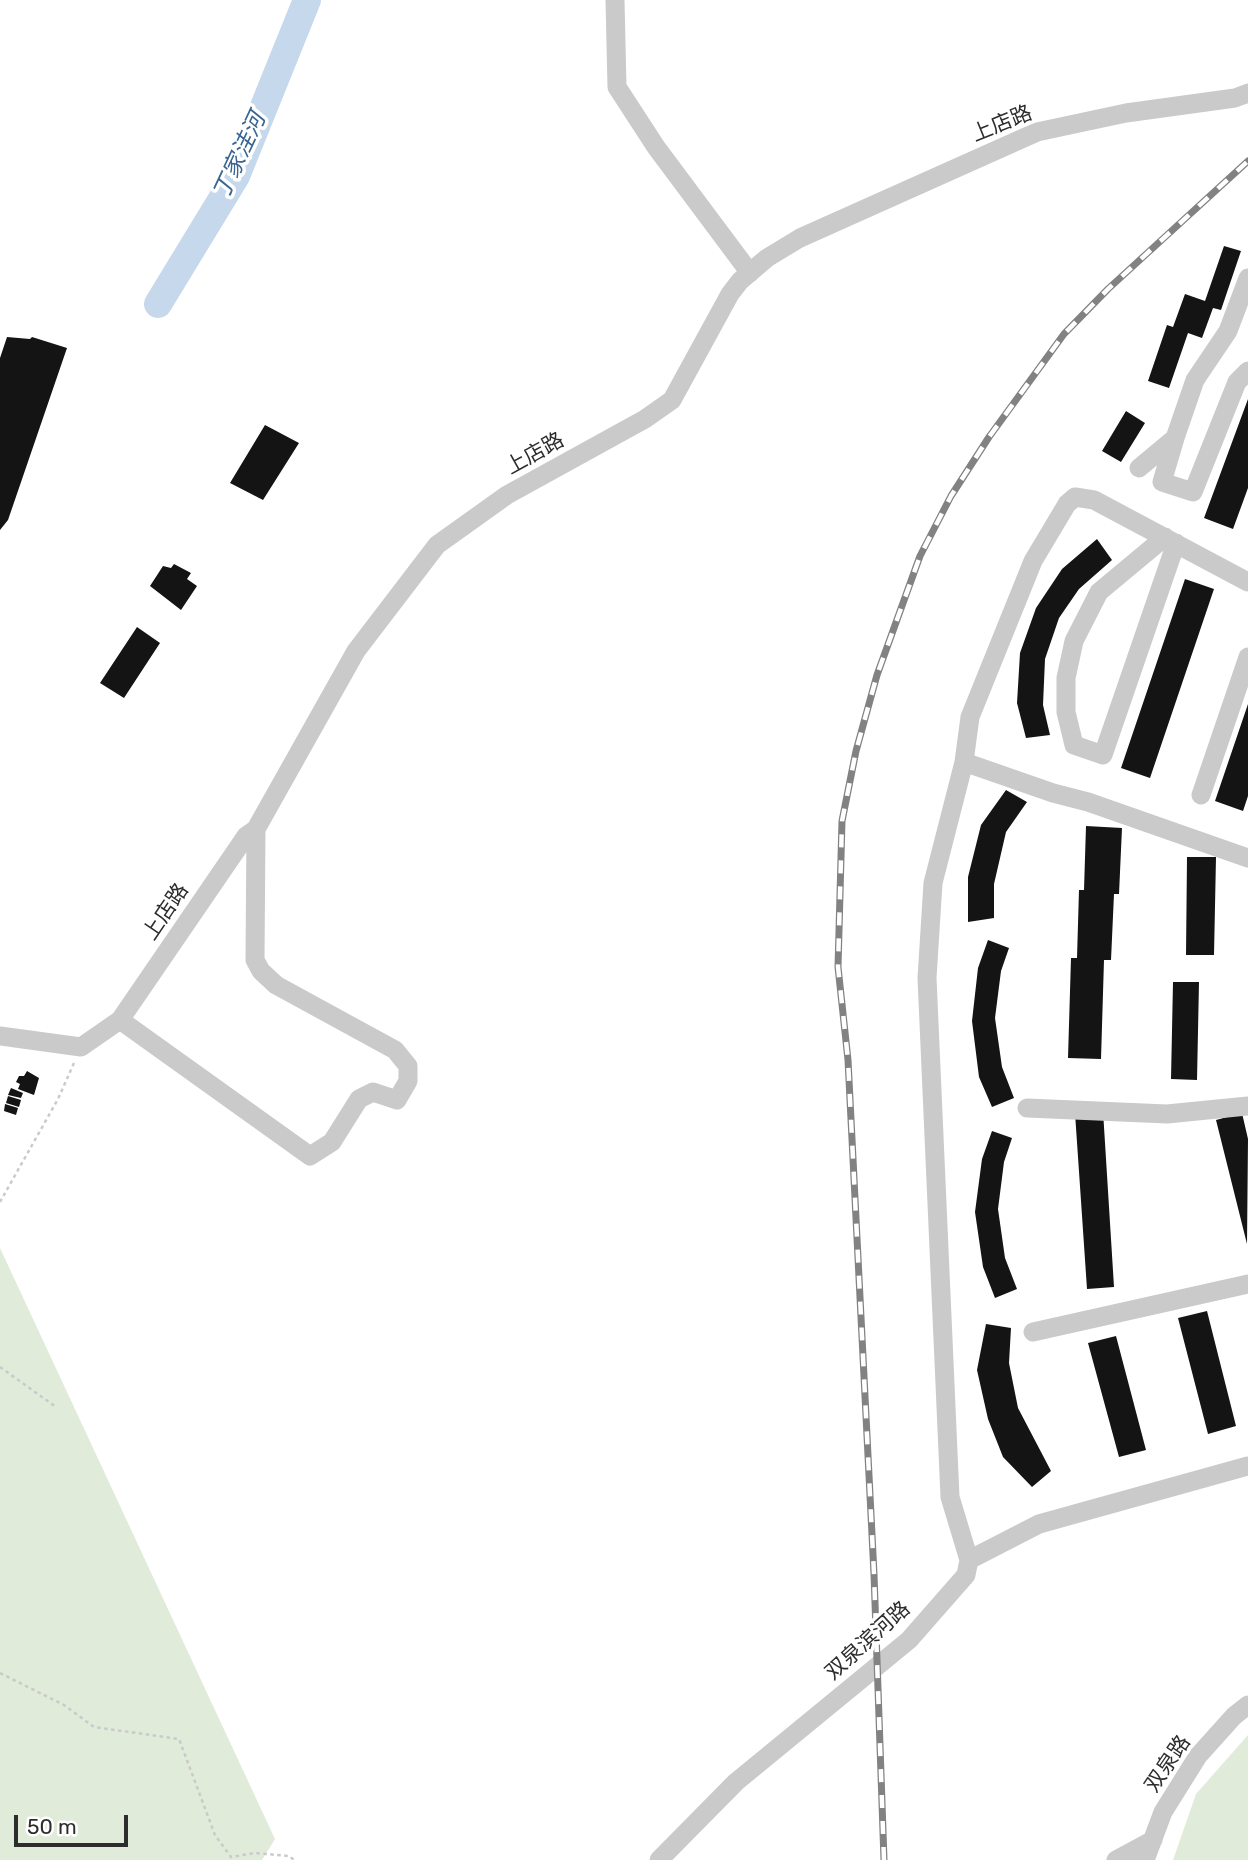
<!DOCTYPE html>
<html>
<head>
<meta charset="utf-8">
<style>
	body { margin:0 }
	#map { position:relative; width:1248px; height:1860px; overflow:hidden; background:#fff; font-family:Rubik,sans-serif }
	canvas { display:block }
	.scale { position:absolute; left:14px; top:1815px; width:114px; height:32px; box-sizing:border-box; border:4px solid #2d2d2d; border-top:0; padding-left:9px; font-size:21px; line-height:24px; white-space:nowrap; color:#2d2d2d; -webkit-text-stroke:5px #fff; paint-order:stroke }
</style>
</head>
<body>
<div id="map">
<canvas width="1248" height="1860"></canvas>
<div class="scale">50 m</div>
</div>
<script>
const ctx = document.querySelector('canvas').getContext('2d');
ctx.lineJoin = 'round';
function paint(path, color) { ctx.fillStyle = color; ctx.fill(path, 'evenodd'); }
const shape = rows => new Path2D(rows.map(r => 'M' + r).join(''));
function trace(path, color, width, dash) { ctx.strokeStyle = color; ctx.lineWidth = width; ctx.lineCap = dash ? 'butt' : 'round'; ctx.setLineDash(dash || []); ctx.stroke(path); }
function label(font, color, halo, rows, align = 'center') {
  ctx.font = font + ' Rubik,"Noto Sans SC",sans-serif'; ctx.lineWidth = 7; ctx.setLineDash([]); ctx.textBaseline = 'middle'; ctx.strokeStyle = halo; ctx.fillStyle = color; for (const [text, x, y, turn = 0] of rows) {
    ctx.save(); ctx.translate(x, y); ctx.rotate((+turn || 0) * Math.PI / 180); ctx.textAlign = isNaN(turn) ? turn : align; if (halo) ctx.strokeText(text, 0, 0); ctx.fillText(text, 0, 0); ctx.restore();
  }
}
const green = shape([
	[0,1248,275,1839,262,1860,0,1860],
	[1248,1735,1248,1860,1173,1860,1196,1794]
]);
const river = shape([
	[158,304,236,176,307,0]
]);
const building = shape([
	[1224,246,1241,251,1221,310,1213,308,1202,338,1188,333,1169,388,1148,381,1167,325,1173,327,1185,294,1205,301],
	[7,337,30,339,32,337,67,348,8,520,0,530,0,358],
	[1248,399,1248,488,1233,529,1204,518],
	[1126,411,1145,423,1121,462,1102,451],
	[265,425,299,443,263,500,230,483],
	[1097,539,1112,560,1079,589,1059,618,1045,659,1043,705,1050,735,1026,738,1017,703,1020,653,1036,608,1062,569],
	[174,564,191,573,187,579,197,586,181,610,150,586,163,566,171,568],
	[1185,579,1214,589,1150,778,1121,768],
	[137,627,160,643,124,698,100,683],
	[1248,704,1248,796,1243,811,1215,801],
	[1006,790,1027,802,1006,832,994,884,994,918,968,922,968,877,981,825],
	[1086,826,1122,828,1119,894,1114,894,1111,960,1104,960,1101,1059,1068,1058,1071,958,1077,958,1079,890,1084,890],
	[1187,857,1216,857,1214,955,1186,955],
	[988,940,1009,948,1001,971,995,1018,1002,1067,1014,1098,992,1107,979,1077,972,1021,978,968],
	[1173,982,1199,982,1197,1080,1171,1079],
	[27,1071,39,1078,34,1095,18,1089,20,1084,16,1082,19,1076,24,1076],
	[11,1088,23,1093,21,1098,8,1095],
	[8,1096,21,1100,19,1107,6,1103],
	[5,1104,18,1108,16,1115,4,1111],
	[1103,1111,1114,1287,1087,1289,1075,1113],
	[1242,1113,1248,1139,1247,1244,1216,1120],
	[992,1131,1012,1138,1004,1162,998,1209,1005,1258,1017,1289,995,1298,983,1267,975,1212,982,1159],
	[1207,1311,1236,1426,1208,1434,1178,1318],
	[986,1324,1011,1328,1009,1363,1018,1408,1051,1471,1032,1487,1003,1457,988,1419,977,1370],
	[1116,1336,1146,1450,1119,1457,1088,1343]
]);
const path = shape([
	[0,1202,58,1099,74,1063],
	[0,1367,56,1407],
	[0,1673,64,1705,94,1727,179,1739,215,1835,231,1857,255,1853,289,1856,294,1860]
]);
const minor = shape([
	[615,0,617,87,656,147,750,273],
	[1175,438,1162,482,1193,492,1237,382,1248,371],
	[1139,468,1175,438,1195,380,1228,331,1248,278],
	[1165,537,1099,592,1074,641,1066,678,1066,712,1074,745,1103,755,1176,543],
	[964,762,1053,793,1088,802,1248,858],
	[1201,795,1248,657],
	[120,1020,310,1156,332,1142,359,1099,373,1092,397,1100,408,1081,408,1066,395,1050,276,985,261,971,255,960,256,829],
	[0,1036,81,1047,120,1020,246,836,256,829,356,651,437,545,507,495,645,419,672,400,730,294,740,281,767,258,800,238,1037,132,1126,113,1235,98,1248,93],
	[1027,1108,1167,1114,1248,1106],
	[1033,1332,1248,1284],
	[969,1560,1039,1524,1248,1466],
	[659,1860,736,1782,909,1640,966,1575,969,1560,950,1497,927,978,933,883,964,762,970,717,1033,561,1067,504,1075,497,1094,500,1248,582],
	[1116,1860,1153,1840],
	[1145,1860,1163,1812,1198,1756,1234,1716,1248,1705]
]);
const rail = shape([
	[884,1860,874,1574,848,1060,838,967,842,821,856,751,877,675,920,556,951,496,989,437,1064,334,1108,289,1248,161]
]);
const streetNames = [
	["上店路",1002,124,-22],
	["上店路",535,454,-29],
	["上店路",166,912,-56],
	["双泉滨河路",868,1641,-42],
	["双泉路",1168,1764,-56]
];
const waterNames = [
	["丁家洼河",240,156,-65]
];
paint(green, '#e1ebda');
trace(river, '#c5d8ec', 28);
paint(building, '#141414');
trace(path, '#cacaca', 2.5, [3.5, 3.5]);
trace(minor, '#cacaca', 19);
trace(rail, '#828282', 7);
trace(rail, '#fff', 4.5, [13]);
label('21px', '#2d2d2d', '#fff', streetNames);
label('italic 23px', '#396591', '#fff', waterNames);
</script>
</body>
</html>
